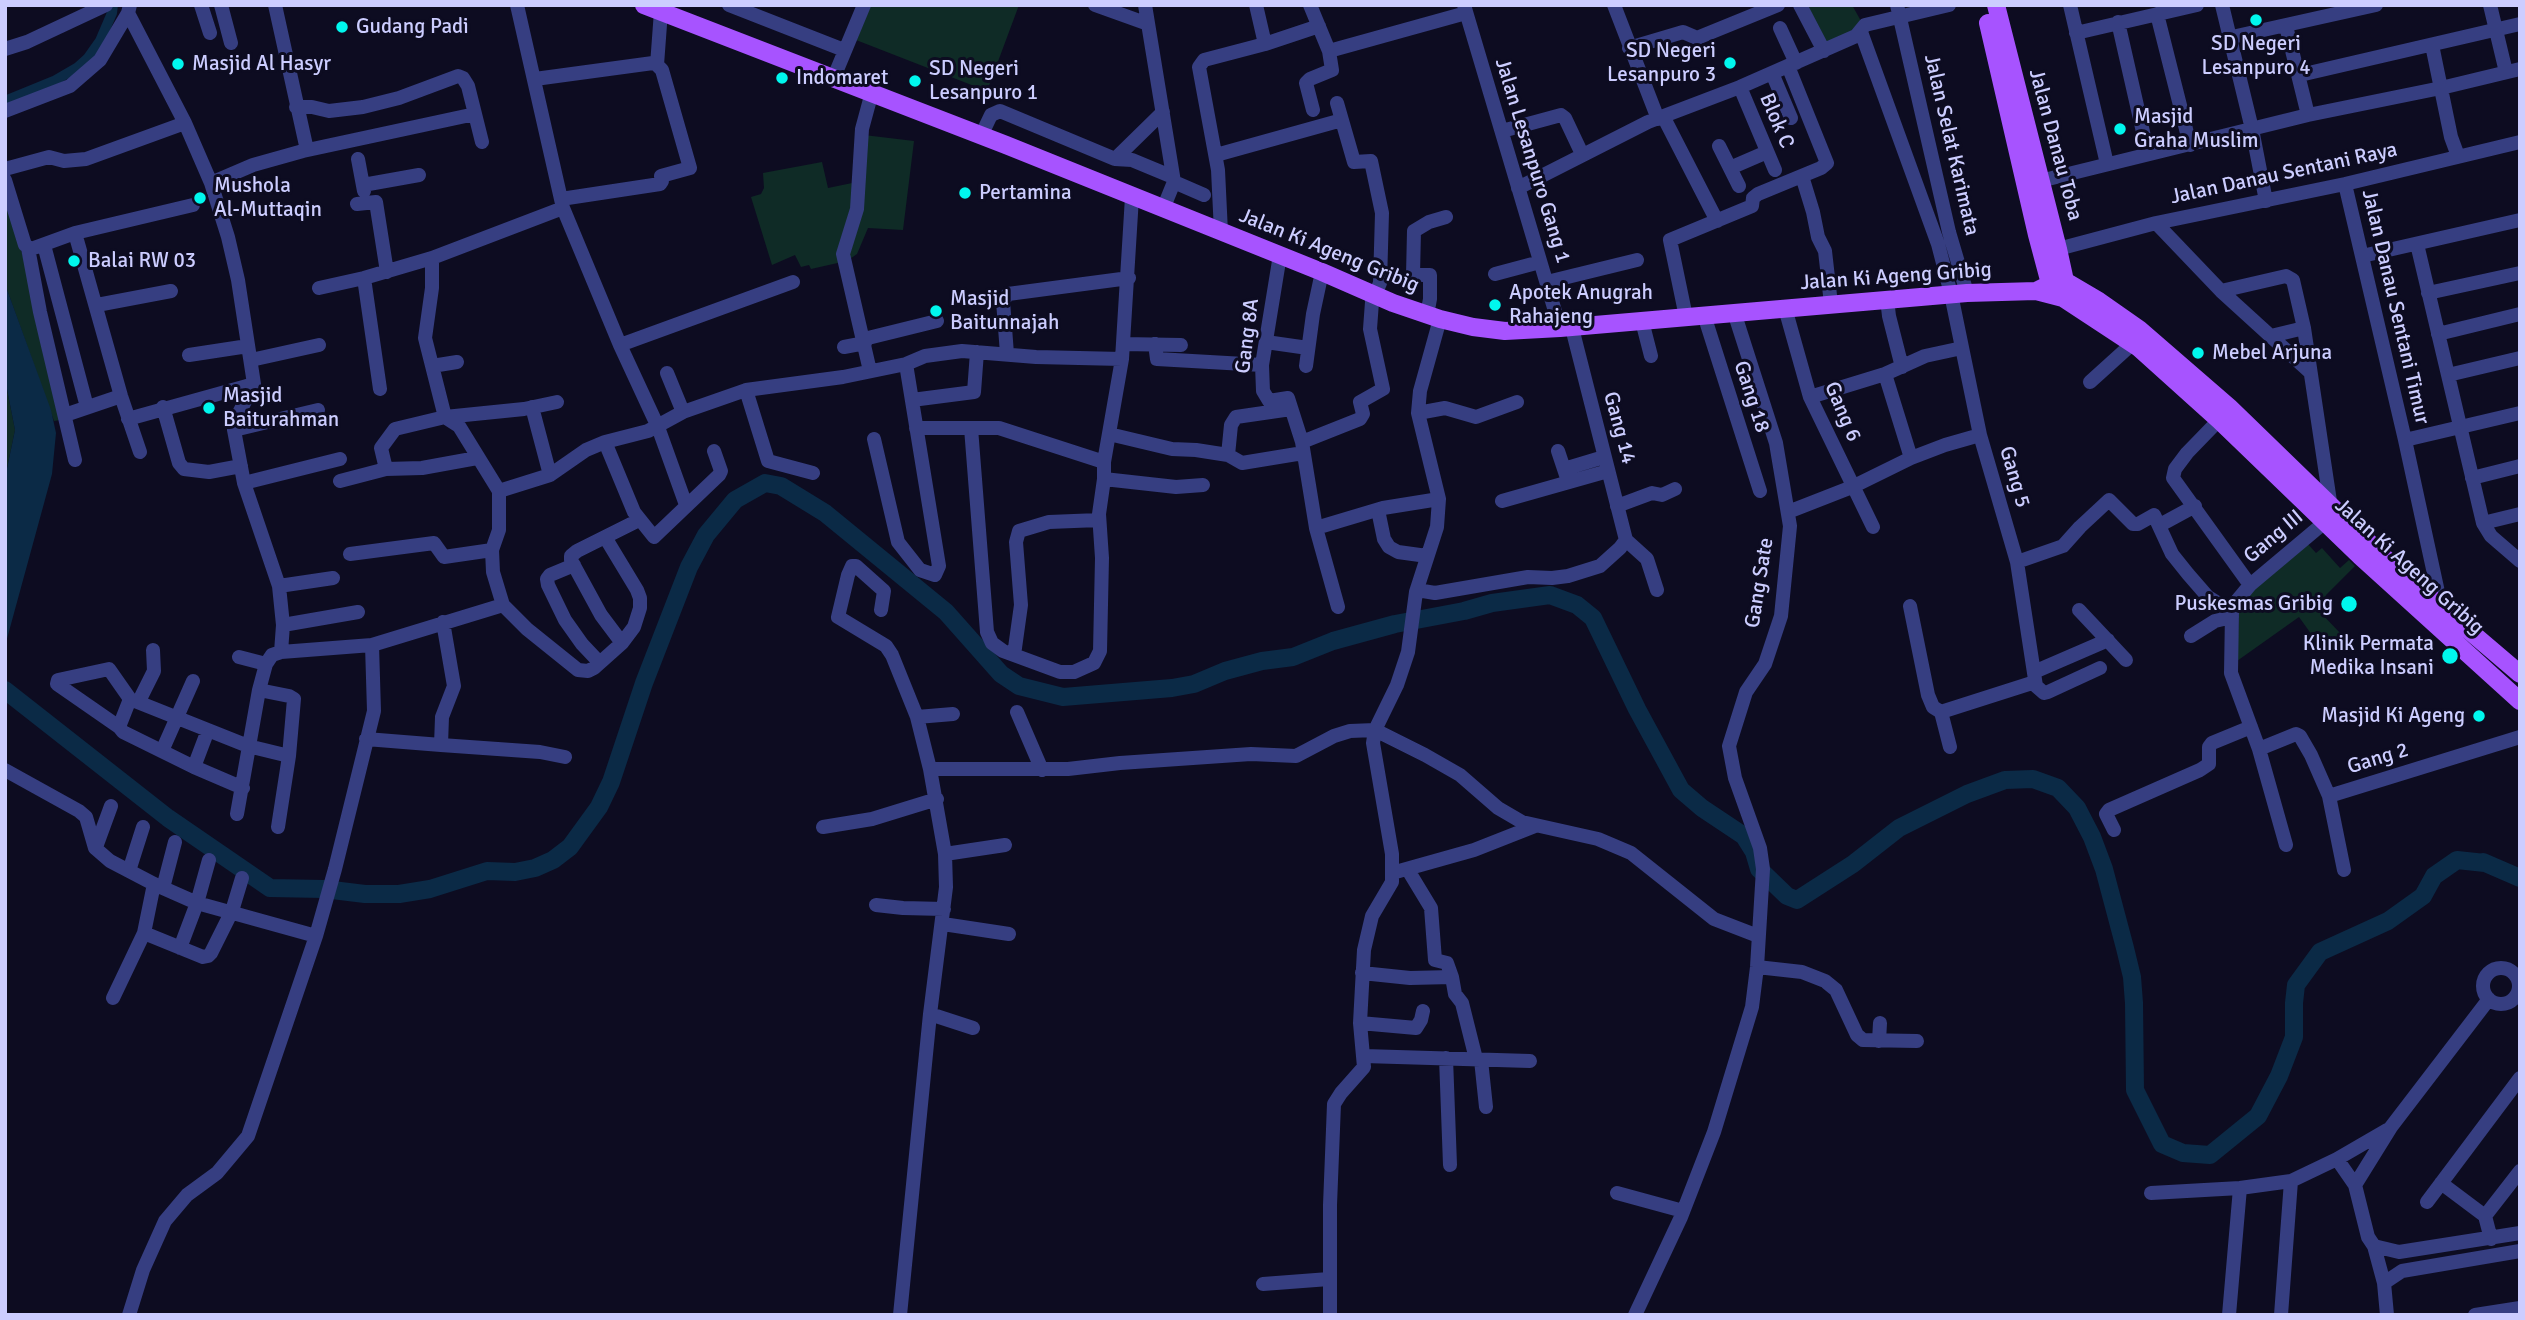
<!DOCTYPE html>
<html>
<head>
<meta charset="utf-8">
<style>
	body { margin:0 }
	#map { position:relative; width:2525px; height:1320px; overflow:hidden; background:#0d0c21; font-family:Signika,sans-serif }
	canvas { display:block }
	.frame { position:absolute; inset:0; border:7px solid #cccdff; pointer-events:none }
</style>
</head>
<body>
<div id="map">
<canvas width="2525" height="1320"></canvas>
<div class="frame"></div>
</div>
<script>
const ctx = document.querySelector('canvas').getContext('2d');
ctx.lineJoin = 'round';
function paint(path, color) { ctx.fillStyle = color; ctx.fill(path, 'evenodd'); }
const shape = rows => new Path2D(rows.map(r => 'M' + r).join(''));
function trace(path, color, width, dash) { ctx.strokeStyle = color; ctx.lineWidth = width; ctx.lineCap = dash ? 'butt' : 'round'; ctx.setLineDash(dash || []); ctx.stroke(path); }
function label(font, color, halo, rows, align = 'center') {
  ctx.font = font + ' Signika,sans-serif'; ctx.lineWidth = 6; ctx.setLineDash([]); ctx.textBaseline = 'middle'; ctx.strokeStyle = halo; ctx.fillStyle = color; for (const [text, x, y, turn = 0] of rows) {
    ctx.save(); ctx.translate(x, y); ctx.rotate((+turn || 0) * Math.PI / 180); ctx.textAlign = isNaN(turn) ? turn : align; if (halo) ctx.strokeText(text, 0, 0); ctx.fillText(text, 0, 0); ctx.restore();
  }
}
const green = shape([
	[871,5,1019,5,987,91,856,40],
	[1798,5,1852,5,1861,21,1852,33,1824,46],
	[864,135,914,141,903,230,868,228,857,254,847,261],
	[822,162,828,188,857,182,842,262,811,269,809,265,801,267,795,255,772,265,751,197,761,194,764,188,763,173],
	[5,194,30,281,66,419,54,421,5,284],
	[5,379,15,430,5,478],
	[2307,543,2316,553,2322,548,2340,568,2349,560,2355,566,2326,595,2321,613,2341,634,2322,649,2299,617,2237,661,2239,608,2259,582]
]);
const water = shape([
	[5,284,51,410,56,433,52,474,5,646,5,478,15,430,5,379]
]);
const canal = shape([
	[5,101,54,81,78,67,88,58,100,41,112,13,113,5]
]);
const river = shape([
	[5,690,168,818,270,888,324,889,365,894,399,894,430,889,487,871,515,872,535,868,553,860,570,847,599,807,611,782,644,683,689,567,706,535,735,500,765,483,781,486,825,513,946,612,1001,674,1019,686,1063,697,1172,688,1194,684,1225,671,1262,661,1293,657,1333,641,1395,624,1464,611,1492,603,1550,595,1577,605,1593,618,1637,709,1681,790,1702,808,1744,836,1754,852,1759,869,1787,896,1797,900,1853,864,1899,828,1967,794,2005,780,2033,779,2058,788,2077,808,2092,837,2104,869,2125,948,2132,977,2134,1003,2135,1090,2162,1144,2183,1153,2210,1155,2258,1116,2279,1076,2294,1037,2294,1003,2296,985,2320,952,2388,921,2423,896,2434,876,2457,860,2485,863,2483,862,2520,878]
]);
const minor = shape([
	[130,5,128,13,185,123,211,183,228,237,238,280,254,384,239,413,234,430,244,483,279,586,283,625,281,652],
	[201,5,210,33],
	[221,5,231,43],
	[275,5,307,150],
	[517,5,563,208,620,345,658,427,686,505],
	[729,5,844,50],
	[1095,5,1148,24],
	[1145,5,1174,182,1163,209],
	[1310,5,1329,51,1466,13],
	[1464,5,1560,328],
	[1614,5,1658,119],
	[1800,5,1824,51],
	[1897,5,1949,232,1967,293],
	[2070,5,2107,164],
	[2222,5,2252,129,2266,201],
	[2490,5,2506,72],
	[2157,14,2190,145],
	[2118,22,2148,154],
	[2286,26,2308,115],
	[1780,28,1796,63],
	[1861,32,1938,244,1951,294,1980,435,2017,562,2036,686,2044,693,2048,692,2100,668],
	[2076,33,2197,5],
	[2232,37,2376,5],
	[1265,44,1319,26],
	[2432,45,2451,137,2458,156],
	[1629,48,1683,32,1697,38,1778,5],
	[5,49,27,42,106,5],
	[657,65,661,11],
	[1772,73,1791,118],
	[2300,75,2520,24],
	[834,77,864,5],
	[535,79,653,63,657,65,662,70,690,168,661,176,662,181,660,184,561,199],
	[1740,87,1775,170],
	[1337,103,1354,162,1371,161,1382,213,1380,283,1372,302,1370,329,1383,389,1360,402,1363,414,1360,419,1302,442,1316,528,1338,607],
	[296,107,312,107,329,111,363,107,399,98,458,76,463,78,468,86,482,142],
	[1313,110,1306,83,1310,79,1332,70,1329,51],
	[5,111,70,86,100,60,128,13],
	[1663,116,1717,221],
	[1502,131,1561,115,1565,118,1582,154],
	[981,136,991,115,1000,111,1115,159,1132,160,1173,177],
	[1719,146,1739,186],
	[1216,155,1342,120],
	[358,159,364,191],
	[1115,159,1163,112],
	[1730,168,1767,152],
	[5,169,49,157,64,161,86,159,185,123],
	[1802,176,1813,212,1818,237,1825,251,1831,304],
	[5,180,25,245,31,249,75,233,193,205],
	[2040,181,2308,115,2441,88,2520,69],
	[1174,182,1204,195],
	[211,183,253,165,303,151,475,114],
	[2345,184,2405,440,2520,413],
	[363,185,419,175],
	[1518,188,1648,122,1740,87,1856,36,1865,25,1949,5],
	[357,204,376,202,387,272],
	[2156,223,2221,291,2310,372],
	[1221,232,1218,170,1199,67,1204,60,1265,44,1256,5],
	[75,233,121,396,140,452],
	[2417,244,2483,523,2491,536,2520,561],
	[44,245,87,407],
	[28,248,40,312,75,460],
	[2058,249,2156,223,2345,184,2520,142],
	[1280,255,1262,365,1263,391,1269,401,1288,398,1302,442],
	[2362,256,2520,220],
	[432,258,432,288,425,338,445,417,459,426,499,491,550,475,586,450,605,442,648,431,683,412,746,390,843,377,906,364,925,356,962,351,1036,357,1122,359],
	[1495,274,1540,262],
	[364,278,380,389],
	[1547,282,1637,260],
	[319,288,364,278,432,258,563,208],
	[2221,291,2286,276,2293,280,2304,328,2331,508],
	[2428,293,2520,273],
	[1887,299,1889,316,1902,367],
	[97,305,171,291],
	[1785,308,1810,397,1873,527],
	[1427,315,1430,299,1430,275,1413,275,1414,231,1429,222,1446,217],
	[1704,315,1760,491],
	[1686,317,1670,240,1752,206,1753,198,1758,194,1821,168,1827,163,1788,66],
	[1642,321,1651,356],
	[1572,328,1626,540],
	[2438,334,2520,314],
	[2271,336,2304,328],
	[864,339,937,321],
	[1266,342,1308,348],
	[1123,344,1181,345],
	[1155,344,1157,359,1262,365],
	[620,345,793,282],
	[844,347,865,343],
	[1007,354,1003,301,1008,294,1129,278],
	[189,355,248,346],
	[251,360,319,345],
	[432,366,457,362],
	[1306,366,1313,314,1322,272],
	[870,371,843,254,857,209,862,129,872,92],
	[667,373,683,412],
	[1885,374,1911,458],
	[2448,375,2520,358],
	[2090,382,2132,344],
	[746,390,768,461,813,473],
	[1810,397,1885,374,1925,356,1962,348],
	[912,400,974,392,977,352],
	[163,407,179,463,184,469,209,472,241,466],
	[532,407,550,475],
	[1418,413,1445,408,1476,417,1517,402],
	[65,415,121,396],
	[128,419,254,384],
	[2219,420,2187,453,2175,469,2173,478,2250,585],
	[916,428,999,428,1104,462,1104,479,1176,487,1203,485],
	[971,428,987,632,992,643,1003,651,1060,672,1074,672,1094,663,1100,651,1102,558,1099,514,1104,479],
	[234,430,318,410],
	[1109,434,1172,449,1196,450,1228,455,1242,463,1303,453],
	[874,439,898,542,920,570,935,575,939,566,906,364],
	[2405,440,2441,606],
	[605,442,634,512,654,537,719,475,721,471,714,451],
	[1558,451,1567,478],
	[1228,455,1231,425,1236,417,1291,409],
	[1104,462,1122,359,1132,197],
	[386,469,381,448,395,429,445,417,524,409,557,402],
	[1564,469,1604,457],
	[2472,478,2520,466],
	[340,481,386,469,422,468,477,458],
	[244,483,340,459],
	[499,491,499,530,492,550,493,572,503,605,527,629,578,670,588,671,594,668,622,643,634,627,640,608,640,598,637,590,605,537],
	[1502,501,1608,471],
	[1617,506,1652,493,1662,495,1675,489],
	[1378,510,1384,539,1389,547,1398,552,1427,556],
	[1788,512,1852,487,1911,458,1945,445,1980,435],
	[2483,523,2520,514],
	[2160,525,2195,506],
	[1316,528,1383,508,1439,499],
	[1626,540,1647,559,1657,590],
	[350,554,434,543,444,557,492,550],
	[2017,562,2063,546,2080,527,2109,500,2133,524,2138,524,2154,515,2172,554,2188,574,2208,597,2232,612],
	[574,565,550,575,547,579,548,585,565,620,582,644,599,662],
	[279,586,333,578],
	[1417,590,1435,593,1528,577,1552,578,1568,576,1600,566,1620,548,1626,540],
	[1910,606,1928,695,1933,707,1941,712,1950,747],
	[881,610,884,591,856,566,852,566,848,575,838,617,886,646,892,655,917,717,930,769,945,854,946,887,930,1014,900,1315],
	[2079,610,2126,660],
	[443,622,454,686,442,717,441,745,540,752,565,757],
	[283,625,358,612],
	[2191,636,2215,621,2232,617],
	[622,643,601,615,571,560,571,556,577,551,639,520],
	[1014,655,1021,605,1016,542,1019,531,1049,522,1099,520],
	[239,657,266,664],
	[2034,672,2108,640],
	[259,690,289,696,294,699,289,756,278,827],
	[130,699,119,727,123,732,194,767],
	[139,701,154,671,153,650],
	[1017,712,1042,770],
	[1941,712,2035,682],
	[917,717,953,714],
	[119,727,57,684,58,680,109,669,130,699,248,746,289,756],
	[208,730,194,767,243,788],
	[366,739,441,745],
	[2259,749,2296,734,2300,736,2311,755,2329,796,2344,870],
	[162,751,193,681],
	[930,769,1068,769,1120,763,1251,754,1296,756,1334,736,1350,731,1375,730,1425,755,1460,775,1498,808,1522,822,1598,839,1631,853,1714,919,1758,936],
	[5,770,79,811,86,817,95,848,110,861,154,884,197,903,316,936,248,1136,217,1173,187,1195,165,1221,143,1270,129,1315],
	[2329,796,2520,737],
	[237,814,259,690,266,664,272,655,281,652,372,645,503,605],
	[823,827,872,819,937,799],
	[2114,830,2106,814,2109,810,2200,770,2209,764,2209,747,2212,743,2251,727],
	[2286,845,2259,749,2231,673,2232,612,2235,603,2250,585,2325,522],
	[96,847,111,806],
	[945,854,1005,845],
	[1408,870,1431,908,1435,960,1447,963,1452,977],
	[129,871,143,827],
	[1392,873,1474,850,1535,826],
	[163,888,175,842],
	[876,905,903,908,944,909],
	[943,924,1009,934],
	[144,933,203,957,208,956,211,953,232,911,242,878],
	[316,936,335,869,374,711,372,645],
	[180,948,197,903,209,860],
	[1757,967,1802,972,1825,981,1836,990,1857,1035,1863,1040,1917,1041],
	'2483 986a18 18 0 1 1 36 0a18 18 0 1 1-36 0Z',
	[1362,973,1410,978,1452,977,1455,994,1462,1003,1476,1059],
	[113,998,144,933,154,884],
	[930,1014,973,1028],
	[1360,1023,1416,1028,1421,1020,1423,1011],
	[1879,1041,1880,1023],
	[1364,1056,1530,1061],
	[1446,1058,1450,1165],
	[1481,1060,1486,1107],
	[2337,1159,2355,1185],
	[2441,1183,2485,1216],
	[1617,1193,1683,1211],
	[2151,1193,2240,1188,2291,1181,2337,1159,2387,1130],
	[2427,1202,2520,1078],
	[2491,1239,2485,1216,2520,1171],
	[2374,1246,2399,1252,2520,1233],
	[2384,1283,2402,1271,2520,1251],
	[1263,1284,1329,1279],
	[1330,1315,1330,1205,1334,1104,1341,1093,1364,1067,1360,1023,1364,950,1372,916,1392,882,1392,854,1373,743,1375,730,1397,685,1408,652,1416,592,1437,527,1439,499,1418,413,1420,391,1440,319],
	[1635,1315,1681,1217,1714,1132,1752,1007,1757,967,1763,869,1760,848,1735,778,1729,746,1746,692,1765,664,1781,616,1790,526,1776,443,1734,312],
	[2229,1315,2240,1188],
	[2281,1315,2291,1181],
	[2387,1315,2384,1283,2374,1246,2368,1237,2355,1185,2391,1127,2489,999],
	[2475,1315,2520,1308]
]);
const major = shape([
	[644,5,1006,145,1322,272,1393,303,1440,319,1473,327,1505,331,1560,328,1967,293,2036,291,2063,298,2139,348,2219,420,2360,556,2520,701],
	[1996,5,2058,249,2065,281,2064,291],
	[1988,23,2037,235,2053,295],
	[2036,291,2050,284,2065,281,2099,301,2139,329,2229,407,2392,565,2520,674]
]);
const markers = [
	[2256,20,7,"#00f7ee"],
	[342,27,7,"#00f7ee"],
	[1730,63,7,"#00f7ee"],
	[178,64,7,"#00f7ee"],
	[782,78,7,"#00f7ee"],
	[915,81,7,"#00f7ee"],
	[2120,129,7,"#00f7ee"],
	[965,193,7,"#00f7ee"],
	[200,198,7,"#00f7ee"],
	[74,261,7,"#00f7ee"],
	[1495,305,7,"#00f7ee"],
	[936,311,7,"#00f7ee"],
	[2198,353,7,"#00f7ee"],
	[209,408,7,"#00f7ee"],
	[2349,604,9,"#00f7ee"],
	[2450,656,9,"#00f7ee"],
	[2479,716,7,"#00f7ee"]
];
const poiNames = [
	["Gudang Padi",356,27],
	["SD Negeri",2256,44,"center"],
	["Lesanpuro 4",2256,68,"center"],
	["SD Negeri",1716,51,"right"],
	["Lesanpuro 3",1716,75,"right"],
	["Masjid Al Hasyr",192,64],
	["SD Negeri",929,69],
	["Lesanpuro 1",929,93],
	["Indomaret",796,78],
	["Masjid",2134,117],
	["Graha Muslim",2134,141],
	["Mushola",214,186],
	["Al-Muttaqin",214,210],
	["Pertamina",979,193],
	["Balai RW 03",88,261],
	["Apotek Anugrah",1509,293],
	["Rahajeng",1509,317],
	["Masjid",950,299],
	["Baitunnajah",950,323],
	["Mebel Arjuna",2212,353],
	["Masjid",223,396],
	["Baiturahman",223,420],
	["Puskesmas Gribig",2333,604,"right"],
	["Klinik Permata",2434,644,"right"],
	["Medika Insani",2434,668,"right"],
	["Masjid Ki Ageng",2465,716,"right"]
];
const streetNames = [
	["Blok C",1776,121,67],
	["Jalan Selat Karimata",1951,145,77],
	["Jalan Danau Toba",2055,145,75],
	["Jalan Lesanpuro Gang 1",1532,161,73],
	["Jalan Danau Sentani Raya",2284,174,-12],
	["Jalan Ki Ageng Gribig",1329,251,22],
	["Jalan Ki Ageng Gribig",1896,277,-4],
	["Jalan Danau Sentani Timur",2395,307,77],
	["Gang 8A",1248,336,-83],
	["Gang 18",1751,397,72],
	["Gang 6",1842,412,67],
	["Gang 14",1619,428,75],
	["Gang 5",2014,477,74],
	["Gang III",2274,537,-40],
	["Jalan Ki Ageng Gribig",2409,567,42],
	["Gang Sate",1760,583,-81],
	["Gang 2",2378,759,-17]
];
paint(green, '#0f2b26');
paint(water, '#0b2a46');
trace(canal, '#0b2a46', 10);
trace(river, '#0b2a46', 18);
trace(minor, '#363e81', 14);
trace(major, '#a753ff', 18);
for (const [x, y, r, color] of markers) { const dot = new Path2D(); dot.arc(x, y, r, 0, 2 * Math.PI); ctx.fillStyle = color; ctx.fill(dot); trace(dot, '#0d0c21', 2.5); }
label('21px', '#cccdff', '#0d0c21', poiNames, 'left');
label('21px', '#cccdff', '#0d0c21', streetNames);
</script>
</body>
</html>
